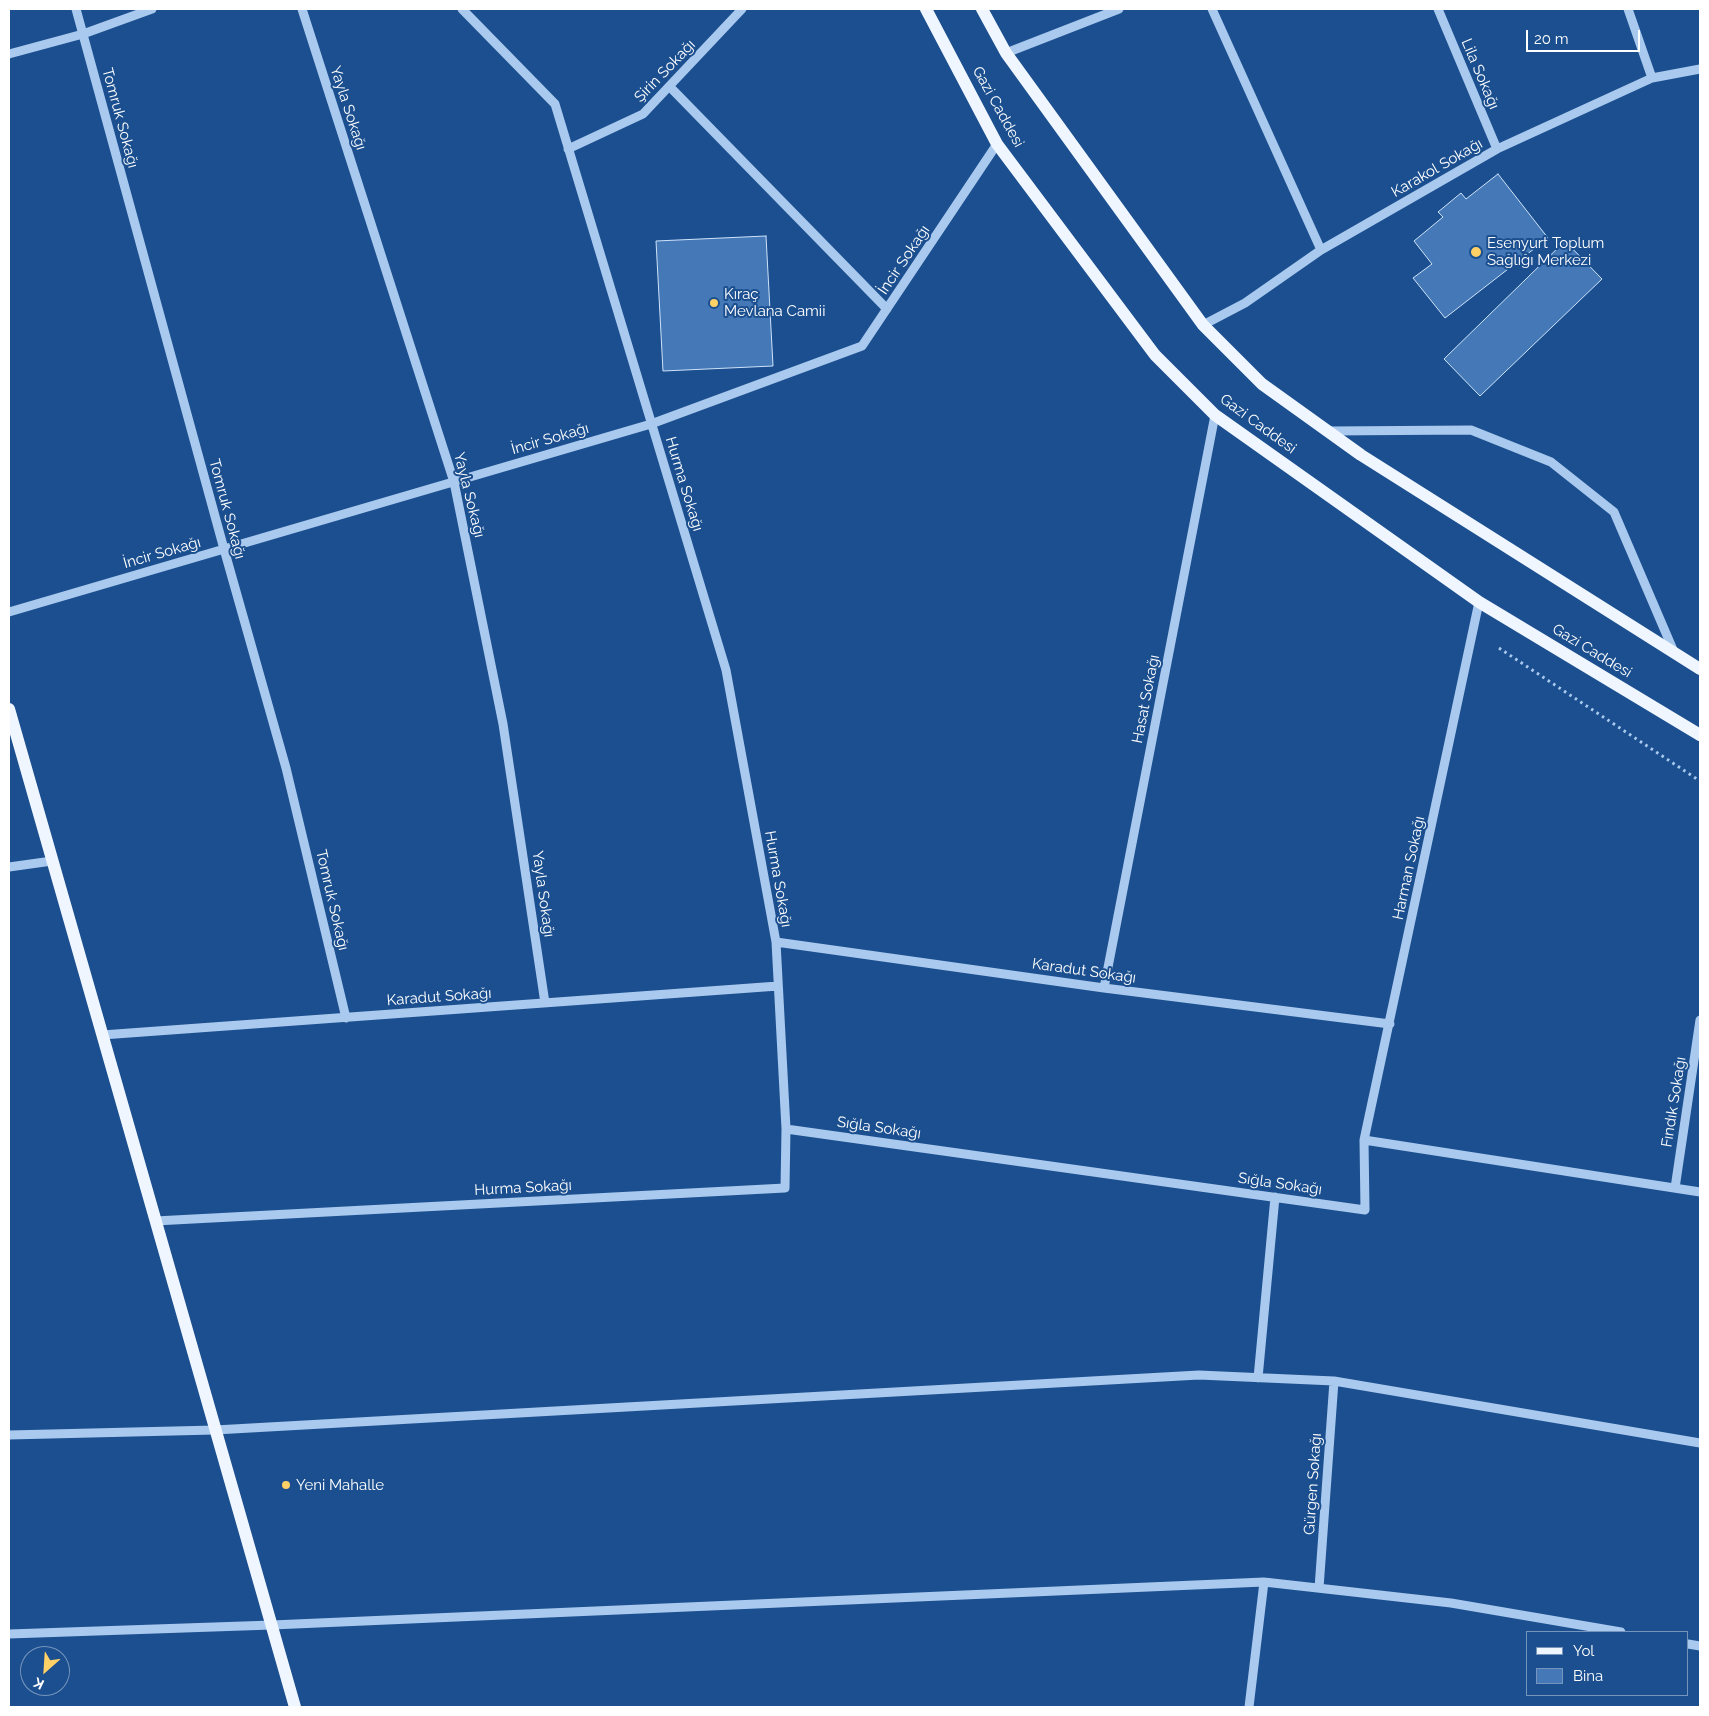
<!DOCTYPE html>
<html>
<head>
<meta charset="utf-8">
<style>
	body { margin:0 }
	#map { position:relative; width:1709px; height:1716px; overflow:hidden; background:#1b4f8f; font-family:Raleway,sans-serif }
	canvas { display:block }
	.frame { position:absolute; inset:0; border:10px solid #fff; pointer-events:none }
	.legend { position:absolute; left:1526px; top:1631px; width:162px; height:65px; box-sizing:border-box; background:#1b4f8f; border:1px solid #7695bc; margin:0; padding:6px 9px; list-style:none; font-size:15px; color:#fff }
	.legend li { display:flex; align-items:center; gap:10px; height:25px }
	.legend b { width:25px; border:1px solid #7695bc }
	.north { position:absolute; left:20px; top:1646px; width:50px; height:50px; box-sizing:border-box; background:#1b4f8f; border:1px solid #7695bc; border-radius:50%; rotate:206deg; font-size:14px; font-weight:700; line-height:20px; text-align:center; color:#fff }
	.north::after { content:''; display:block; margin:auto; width:18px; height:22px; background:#ffd166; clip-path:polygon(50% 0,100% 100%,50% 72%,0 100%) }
	.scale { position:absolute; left:1526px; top:30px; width:114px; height:22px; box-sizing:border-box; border:2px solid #fff; border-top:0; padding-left:6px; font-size:15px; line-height:18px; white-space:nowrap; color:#fff; -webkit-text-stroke:4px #1b4f8f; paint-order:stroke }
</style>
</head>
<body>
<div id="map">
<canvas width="1709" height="1716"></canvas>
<div class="frame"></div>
<ul class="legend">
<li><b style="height:6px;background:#f0f6ff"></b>Yol</li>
<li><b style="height:14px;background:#4478b7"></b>Bina</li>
</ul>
<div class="north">K</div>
<div class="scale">20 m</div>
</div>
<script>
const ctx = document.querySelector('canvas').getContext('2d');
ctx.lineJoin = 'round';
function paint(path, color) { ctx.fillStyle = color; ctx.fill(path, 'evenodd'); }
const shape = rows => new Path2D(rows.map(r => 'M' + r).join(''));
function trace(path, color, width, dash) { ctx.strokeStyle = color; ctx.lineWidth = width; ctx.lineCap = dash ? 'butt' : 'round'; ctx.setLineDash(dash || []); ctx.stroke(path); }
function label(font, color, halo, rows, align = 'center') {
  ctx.font = font + ' Raleway,sans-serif'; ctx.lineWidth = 4; ctx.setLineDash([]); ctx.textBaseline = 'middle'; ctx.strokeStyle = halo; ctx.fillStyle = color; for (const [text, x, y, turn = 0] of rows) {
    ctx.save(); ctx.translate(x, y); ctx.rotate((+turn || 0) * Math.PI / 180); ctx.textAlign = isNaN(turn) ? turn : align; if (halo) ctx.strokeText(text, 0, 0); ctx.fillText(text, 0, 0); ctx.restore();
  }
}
const building = shape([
	[1498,174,1548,238,1445,318,1413,278,1432,264,1414,241,1443,217,1438,212,1461,193,1466,199,1498,174],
	[766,236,773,366,663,371,656,241,766,236],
	[1565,241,1602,279,1480,396,1444,359,1565,241]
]);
const path = shape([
	[1499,648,1700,781]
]);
const minor = shape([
	[76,9,224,549,286,768,346,1018],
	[302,9,454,482,503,724,545,1003],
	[1212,9,1321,250],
	[1438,9,1497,149],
	[1628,9,1652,78],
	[1006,53,1119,9],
	[9,54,83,34,152,9],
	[670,87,887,309],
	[568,149,643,114,742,9],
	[1203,325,1245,303,1321,250,1497,149,1652,78,1700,69],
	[1329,431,1471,430,1551,462,1614,512,1674,652],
	[9,612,651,424,862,346,997,144],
	[9,867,52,861],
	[776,942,1104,988,1390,1024],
	[1104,988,1215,415],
	[102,1035,778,986],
	[786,1129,1365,1210,1364,1140,1700,1192],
	[1364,1140,1479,602],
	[1675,1188,1700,1020],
	[155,1221,785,1188,786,1129,776,942,726,670,555,104,462,9],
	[1258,1378,1275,1197],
	[9,1435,215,1430,1199,1375,1334,1381,1700,1443],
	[1319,1588,1334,1381],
	[9,1634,272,1625,1264,1582,1451,1603,1621,1632],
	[1688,1644,1700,1646],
	[1249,1707,1264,1582]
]);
const major = shape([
	[926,9,997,144,1155,355,1215,415,1479,602,1700,735],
	[982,9,1006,53,1203,325,1262,384,1361,455,1700,669],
	[9,709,295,1707]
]);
const markers = [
	[1476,252,6,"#ffd166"],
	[714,303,5,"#ffd166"],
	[286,1485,5,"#ffd166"]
];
const streetNames = [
	["Şirin Sokağı",665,71,-46],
	["Lila Sokağı",1480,74,67],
	["Gazi Caddesi",998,107,61],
	["Yayla Sokağı",348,108,72],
	["Tomruk Sokağı",120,118,75],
	["Karakol Sokağı",1437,168,-30],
	["İncir Sokağı",904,260,-56],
	["Gazi Caddesi",1258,424,36],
	["İncir Sokağı",550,439,-16],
	["Hurma Sokağı",684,484,73],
	["Yayla Sokağı",469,495,76],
	["Tomruk Sokağı",227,509,75],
	["İncir Sokağı",162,553,-16],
	["Gazi Caddesi",1592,651,31],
	["Hasat Sokağı",1146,699,-79],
	["Harman Sokağı",1409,868,-78],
	["Hurma Sokağı",778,879,80],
	["Yayla Sokağı",543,894,82],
	["Tomruk Sokağı",332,900,77],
	["Karadut Sokağı",1084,971,8],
	["Karadut Sokağı",439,997,-4],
	["Fındık Sokağı",1674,1102,-81],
	["Sığla Sokağı",879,1128,8],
	["Sığla Sokağı",1280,1184,8],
	["Hurma Sokağı",523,1188,-3],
	["Gürgen Sokağı",1313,1484,-86]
];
const poiNames = [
	["Esenyurt Toplum",1487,243],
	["Sağlığı Merkezi",1487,260],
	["Kıraç",724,294],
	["Mevlana Camii",724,311],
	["Yeni Mahalle",296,1485]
];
paint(building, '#4478b7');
trace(building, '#cfe3fa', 1);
trace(path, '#a9c9ee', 3, [2.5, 4]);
trace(minor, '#a9c9ee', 9);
trace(major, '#f0f6ff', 12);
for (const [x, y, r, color] of markers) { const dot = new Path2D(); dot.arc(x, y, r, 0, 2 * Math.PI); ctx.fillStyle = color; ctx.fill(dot); trace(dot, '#1b4f8f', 2); }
label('15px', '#fff', '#1b4f8f', streetNames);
label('15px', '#fff', '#1b4f8f', poiNames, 'left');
</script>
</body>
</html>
